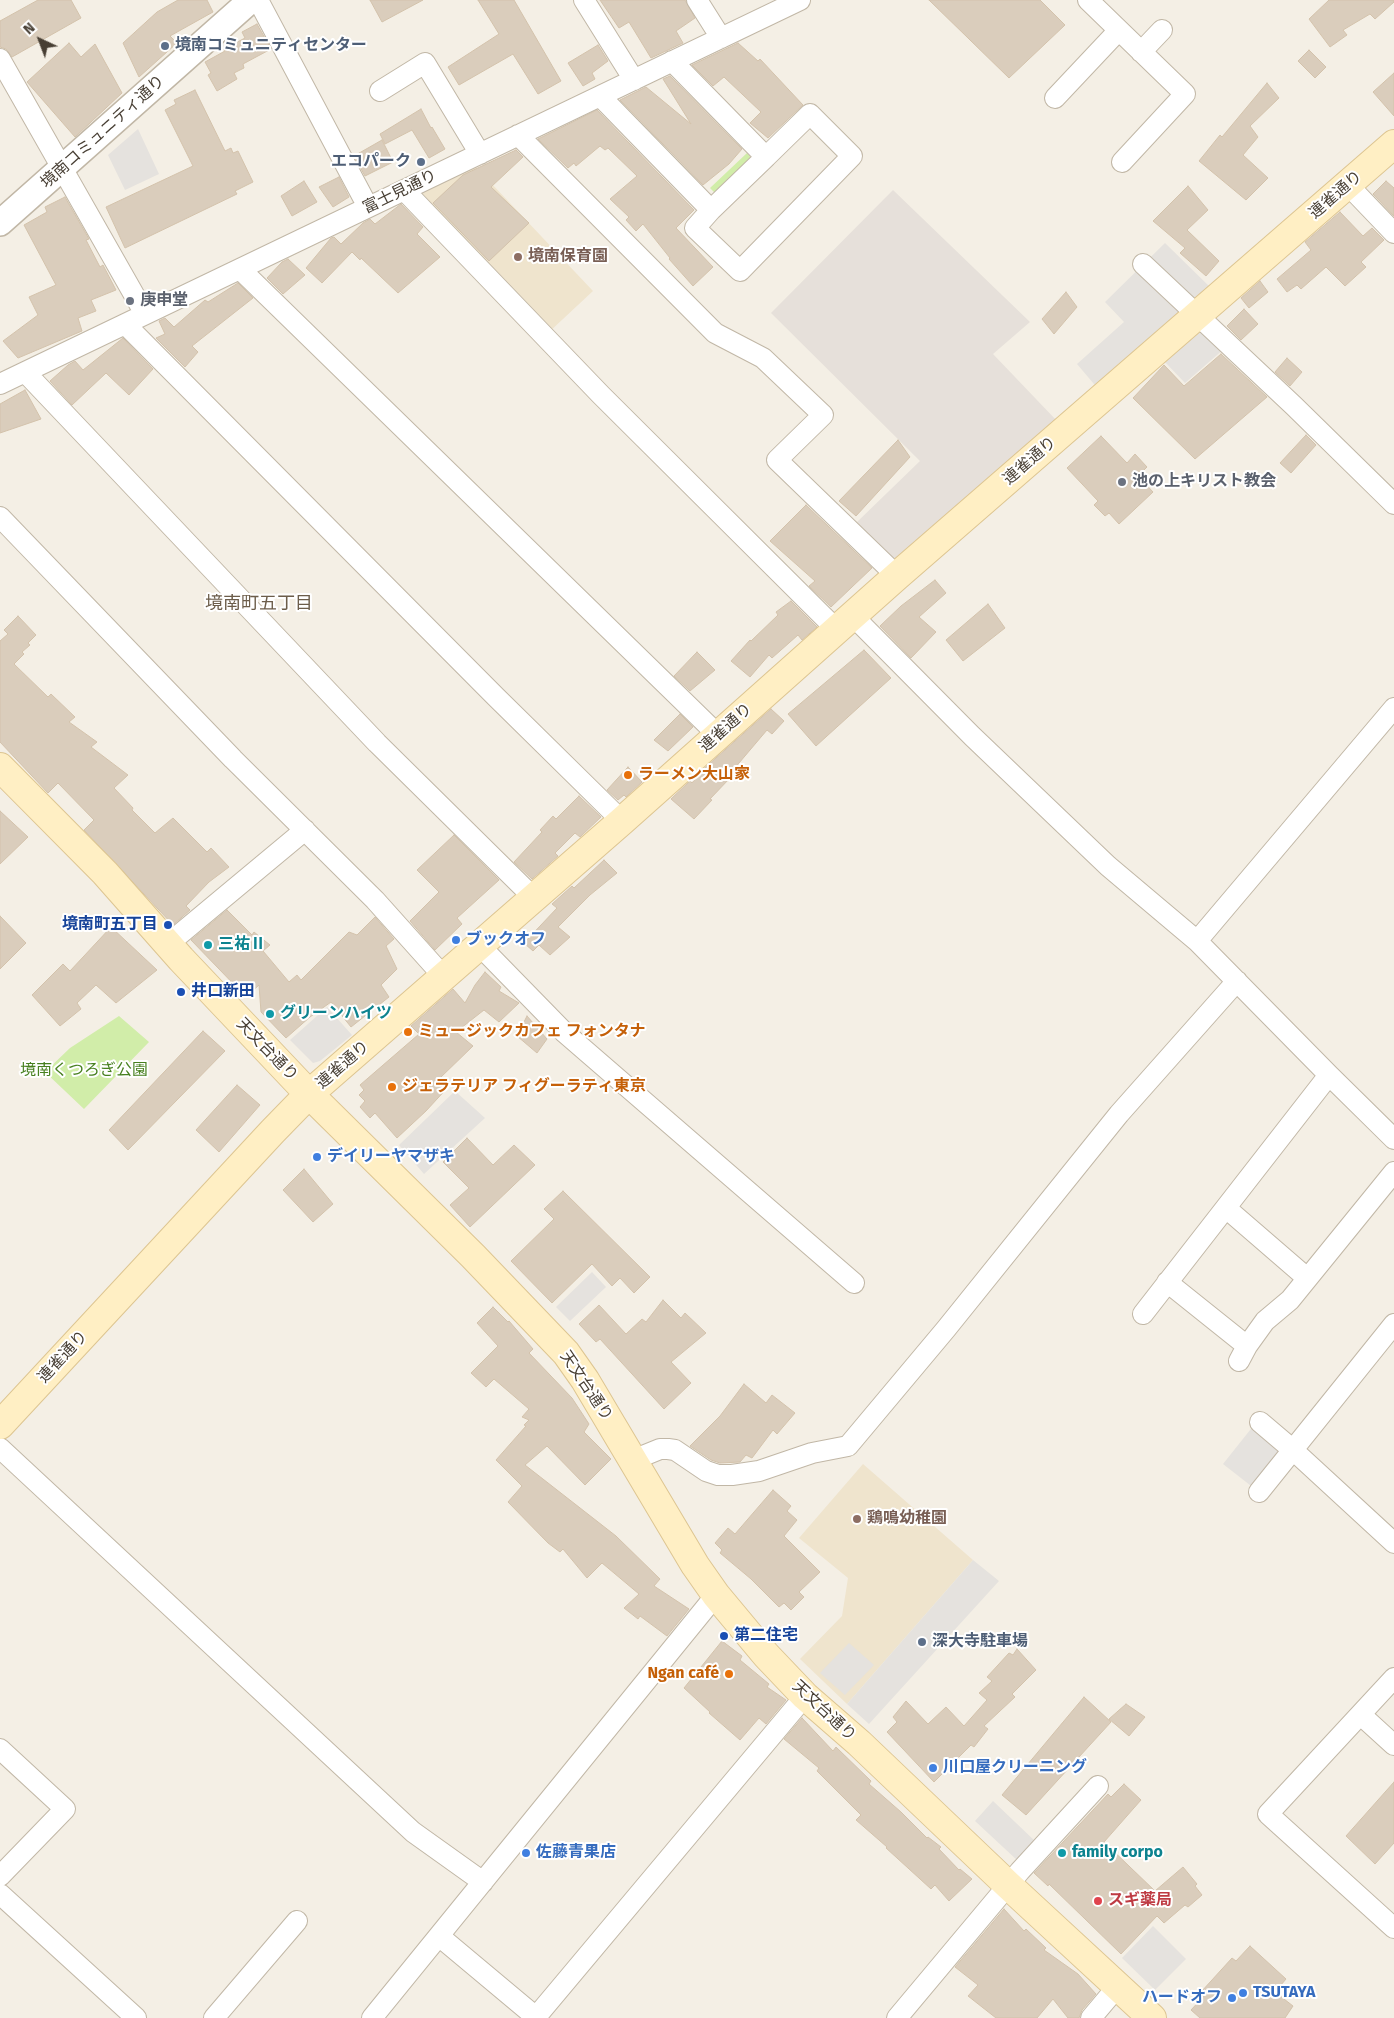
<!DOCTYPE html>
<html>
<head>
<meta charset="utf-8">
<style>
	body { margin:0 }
	#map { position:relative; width:1394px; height:2018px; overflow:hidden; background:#f4efe5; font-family:"Fira Sans",sans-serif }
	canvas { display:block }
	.north { position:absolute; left:15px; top:15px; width:50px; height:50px; -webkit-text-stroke:4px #fff; paint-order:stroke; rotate:317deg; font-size:14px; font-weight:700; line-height:20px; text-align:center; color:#483f34 }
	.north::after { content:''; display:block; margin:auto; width:18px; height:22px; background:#483f34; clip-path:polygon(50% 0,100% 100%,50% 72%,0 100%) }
</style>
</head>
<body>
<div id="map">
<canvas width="1394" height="2018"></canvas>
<div class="north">N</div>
</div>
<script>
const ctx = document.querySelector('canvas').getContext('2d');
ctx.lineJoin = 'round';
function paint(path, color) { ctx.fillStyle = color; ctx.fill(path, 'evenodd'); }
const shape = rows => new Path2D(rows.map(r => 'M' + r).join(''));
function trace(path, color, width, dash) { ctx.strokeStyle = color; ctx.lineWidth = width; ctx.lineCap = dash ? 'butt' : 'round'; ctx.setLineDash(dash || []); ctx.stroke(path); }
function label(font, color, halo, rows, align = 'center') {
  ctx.font = font + ' "Fira Sans","Noto Sans JP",sans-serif'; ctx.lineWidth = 4; ctx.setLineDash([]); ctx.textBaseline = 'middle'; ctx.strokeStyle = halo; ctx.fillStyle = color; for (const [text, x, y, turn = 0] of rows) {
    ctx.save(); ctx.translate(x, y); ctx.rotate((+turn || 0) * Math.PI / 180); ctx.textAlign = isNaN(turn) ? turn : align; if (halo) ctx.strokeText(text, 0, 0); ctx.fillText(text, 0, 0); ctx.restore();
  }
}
const industrial = shape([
	[893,190,1030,322,993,354,1058,422,896,563,857,522,920,461,771,313]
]);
const education = shape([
	[473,164,593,291,548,333,414,192],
	[863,1464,973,1560,847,1704,800,1659,842,1616,848,1578,799,1538]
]);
const green = shape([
	[747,153,753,160,717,195,710,188],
	[119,1016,149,1042,84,1109,45,1072,70,1048]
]);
const parking = shape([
	[138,129,159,174,125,190,108,155],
	[1165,243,1212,289,1099,390,1077,364,1124,322,1105,302],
	[1202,327,1225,348,1185,383,1163,360],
	[327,1007,352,1035,320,1061,313,1063,290,1040],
	[455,1091,485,1118,424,1174,399,1145],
	[592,1272,606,1287,570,1321,556,1307],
	[1254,1425,1280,1446,1282,1455,1255,1489,1223,1464],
	[973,1560,999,1581,869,1724,847,1704],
	[849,1643,874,1665,845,1695,820,1673],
	[993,1801,1036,1842,1018,1861,975,1821],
	[1153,1926,1186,1959,1155,1990,1122,1958]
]);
const building = shape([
	[38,0,71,0,81,18,12,57,6,49,0,47,0,21,38,0],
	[178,0,207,0,213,12,170,36,177,43,139,77,123,43,157,12,178,0],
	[370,0,423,0,382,22,370,0],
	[478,0,514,0,561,81,538,94,513,54,459,85,448,67,499,34,478,0],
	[600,0,685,0,695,18,676,31,683,43,651,58,629,22,619,28,600,0],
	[929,0,1040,0,1065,25,1009,78,929,0],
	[1329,0,1394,0,1394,2,1375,19,1370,14,1343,30,1347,35,1330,47,1309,19,1329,0],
	[257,24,271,49,243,64,244,68,234,73,237,79,217,91,208,75,211,73,205,62,225,51,224,49,245,38,242,32,257,24],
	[69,43,81,57,95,44,122,93,75,137,27,82,69,43],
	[738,43,758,61,760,59,803,105,768,138,750,123,761,112,724,77,713,86,692,65,738,43],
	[598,45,608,61,592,73,595,79,583,86,568,63,598,45],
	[1309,50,1326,67,1315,78,1298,61,1309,50],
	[1394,73,1394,116,1373,92,1394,73],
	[670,76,742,149,729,164,703,185,620,100,646,87,691,124,663,79,670,76],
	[1267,83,1279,98,1250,126,1258,137,1243,155,1268,178,1246,200,1199,161,1220,135,1222,137,1267,83],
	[195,90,225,151,231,148,233,153,238,151,253,182,235,191,237,194,125,248,106,207,193,166,165,110,176,104,174,100,195,90],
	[421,109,431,128,432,127,445,149,429,158,412,130,385,144,380,134,421,109],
	[597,110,694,210,676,228,713,267,693,286,669,259,670,258,643,224,636,231,626,220,629,217,610,199,637,176,608,148,605,150,600,146,576,166,574,163,568,168,538,139,597,110],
	[382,140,393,162,365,176,354,156,382,140],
	[516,150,523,157,491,187,529,223,489,261,433,203,463,175,516,150],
	[339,177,349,197,333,207,319,187,339,177],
	[304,181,317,202,292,216,281,196,304,181],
	[1386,181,1394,188,1394,216,1373,194,1386,181],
	[1188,186,1208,210,1187,230,1219,261,1206,276,1180,253,1185,248,1153,221,1188,186],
	[65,197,89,239,86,240,100,267,103,265,116,290,91,300,96,311,78,318,82,331,18,358,3,341,38,315,29,297,56,285,24,225,47,212,45,207,65,197],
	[401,204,423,227,417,234,440,257,398,293,361,258,360,260,352,252,322,283,306,268,331,238,334,237,341,244,363,223,370,219,375,224,401,204],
	[1340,212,1363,236,1372,228,1384,240,1361,262,1366,267,1345,286,1326,267,1301,289,1297,285,1287,292,1277,279,1311,250,1305,242,1340,212],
	[288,259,305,275,283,294,267,278,282,262,288,259],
	[1260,281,1268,292,1249,308,1241,298,1260,281],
	[238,283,253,298,192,346,198,352,185,367,156,338,165,334,159,321,165,318,174,327,205,300,208,302,238,283],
	[1066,292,1077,307,1054,334,1042,319,1066,292],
	[1244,309,1258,324,1241,340,1227,326,1244,309],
	[123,338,153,369,129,395,106,373,72,405,50,381,68,365,75,361,83,370,123,338],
	[1221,354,1267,397,1195,459,1133,398,1164,365,1184,386,1221,354],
	[1287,358,1302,372,1290,386,1275,372,1287,358],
	[25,390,41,419,0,433,0,404,25,390],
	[1306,435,1316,445,1291,473,1280,463,1306,435],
	[1101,436,1127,463,1135,454,1147,467,1138,476,1153,492,1119,524,1109,513,1105,516,1094,505,1098,501,1067,468,1101,436],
	[898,440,910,457,856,516,839,501,898,440],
	[806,505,872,568,831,607,809,586,815,581,770,541,806,505],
	[935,580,946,593,919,617,936,632,911,658,880,626,901,606,935,580],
	[791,601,817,627,802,640,798,635,772,658,769,655,750,677,731,661,750,640,751,641,778,615,776,612,791,601],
	[988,604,1005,628,963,661,946,640,988,604],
	[18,616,36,635,28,643,30,645,22,652,24,654,14,664,48,697,51,694,75,717,69,722,97,742,91,747,128,775,114,788,133,808,132,810,155,833,173,818,207,852,211,848,229,867,209,882,186,906,190,910,173,925,84,830,94,820,58,783,48,793,0,742,0,641,8,634,4,630,18,616],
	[864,650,891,678,816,746,788,714,864,650],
	[697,652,715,670,690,691,674,676,697,652],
	[771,709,784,721,772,734,767,730,728,776,730,778,710,799,712,800,694,819,671,799,690,781,692,783,707,766,771,709],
	[680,714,693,727,668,751,654,740,680,714],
	[628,767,642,782,626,797,624,795,618,800,607,790,628,767],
	[579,796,601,817,580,837,575,833,555,853,558,856,532,879,514,862,542,832,540,830,553,816,556,819,579,796],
	[0,811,28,837,0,864,0,811],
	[454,835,499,880,457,918,462,924,435,950,410,921,439,892,417,870,454,835],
	[604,860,617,873,590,895,558,927,570,937,550,955,539,945,533,951,524,943,557,908,552,904,572,886,574,888,604,860],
	[227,910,252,935,254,932,270,945,263,951,289,982,297,975,301,980,349,932,357,935,375,917,394,939,386,946,397,969,381,985,389,997,351,1027,331,1002,310,1017,286,1038,261,1012,259,985,246,997,191,940,227,910],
	[0,916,26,943,0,969,0,916],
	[111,927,157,970,116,1003,96,985,77,1003,81,1009,60,1026,32,995,63,964,70,971,111,927],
	[485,972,501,987,499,991,519,1003,499,1022,484,1010,456,1032,473,1046,440,1078,449,1086,426,1111,397,1138,375,1113,370,1118,360,1107,365,1101,359,1095,364,1090,360,1085,419,1034,411,1026,453,989,465,1003,475,985,485,972],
	[527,1016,547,1039,537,1053,517,1036,527,1016],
	[203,1031,225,1051,128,1150,109,1130,203,1031],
	[237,1085,260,1105,219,1152,196,1130,237,1085],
	[467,1138,493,1165,514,1145,535,1165,470,1227,450,1205,469,1188,443,1162,467,1138],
	[304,1169,333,1204,313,1222,283,1190,304,1169],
	[563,1191,650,1277,634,1293,620,1278,612,1286,592,1264,552,1303,511,1261,554,1219,544,1209,563,1191],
	[663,1300,681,1318,685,1313,706,1333,671,1362,691,1383,664,1409,600,1339,596,1342,579,1324,599,1305,626,1334,642,1319,646,1322,663,1300],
	[493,1307,508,1322,509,1321,533,1349,529,1353,572,1398,589,1424,584,1432,611,1459,585,1485,547,1446,525,1465,616,1536,660,1579,654,1586,689,1609,667,1636,640,1616,638,1619,624,1608,639,1594,602,1563,587,1578,563,1549,560,1552,548,1543,508,1502,522,1486,496,1460,526,1426,524,1425,529,1420,522,1417,529,1409,494,1379,486,1387,471,1373,498,1346,477,1323,493,1307],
	[744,1384,766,1403,772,1395,795,1413,777,1434,773,1430,752,1458,746,1455,740,1462,720,1463,711,1460,690,1446,720,1416,744,1384],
	[773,1490,791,1506,787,1511,797,1520,784,1536,820,1572,799,1592,804,1597,791,1610,784,1603,779,1607,751,1579,720,1553,722,1550,715,1543,728,1528,735,1534,773,1490],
	[722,1641,742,1656,740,1660,769,1684,767,1687,786,1700,766,1724,759,1718,740,1740,709,1713,710,1712,684,1688,722,1641],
	[1017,1649,1036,1670,1012,1694,1015,1697,984,1726,988,1729,974,1747,971,1745,934,1782,887,1732,897,1722,893,1717,906,1701,928,1724,946,1707,964,1726,987,1700,979,1693,992,1681,987,1677,1009,1653,1013,1655,1017,1649],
	[1084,1697,1111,1722,1026,1815,1002,1795,1084,1697],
	[1126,1704,1145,1717,1129,1736,1109,1719,1126,1704],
	[802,1718,833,1751,836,1747,871,1781,869,1784,901,1812,927,1838,928,1837,941,1847,939,1849,959,1870,960,1869,972,1879,949,1901,935,1885,931,1889,886,1848,887,1847,856,1820,861,1815,817,1771,819,1768,784,1739,802,1718],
	[1394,1782,1394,1843,1375,1864,1346,1836,1394,1782],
	[1124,1784,1141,1800,1104,1842,1155,1891,1183,1867,1197,1884,1195,1886,1202,1895,1188,1907,1185,1905,1164,1923,1157,1916,1121,1954,1049,1884,1048,1886,1034,1873,1108,1794,1111,1797,1124,1784],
	[1004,1909,1024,1931,1026,1929,1046,1948,1044,1950,1078,1974,1096,1994,1082,2010,1079,2018,1068,2018,1053,1999,1037,2018,996,2018,968,1996,978,1985,955,1967,1004,1909],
	[1250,1946,1286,1979,1275,1992,1293,2006,1285,2018,1200,2018,1191,2010,1205,1995,1201,1992,1232,1958,1236,1961,1250,1946]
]);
const minor = shape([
	[258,0,368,207],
	[584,0,634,80],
	[697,0,721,38],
	[1088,0,1185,94,1122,162],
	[1141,52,1162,30],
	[0,59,145,314],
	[380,91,425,63,480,154],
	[600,96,711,210,695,228,740,271,852,156,810,114,766,157,672,61],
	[1055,98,1119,30],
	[518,135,715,333,763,358,823,415,777,460,897,576],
	[1348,185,1394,233],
	[404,190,601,395,837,630],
	[711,210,766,157],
	[1143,264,1294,406,1394,504],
	[240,269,718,735],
	[125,324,496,697,622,821],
	[25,372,377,743,534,898],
	[0,384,800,0],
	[0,517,233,759,375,900,444,977],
	[853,616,972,736,1108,866,1197,941,1329,1075,1394,1139],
	[1197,941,1394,708],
	[168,944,305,830],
	[480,946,565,1033,854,1283],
	[1226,1208,1307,1278],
	[1167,1282,1247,1346],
	[1143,1314,1329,1075],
	[1239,1361,1247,1346,1265,1321,1290,1300,1394,1172],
	[1260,1422,1293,1450,1394,1543],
	[0,1448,413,1832,483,1882],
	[633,1460,660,1449,668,1449,675,1450,706,1471,718,1475,732,1475,759,1471,812,1453,848,1446,946,1329,1119,1114,1237,981],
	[1259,1492,1394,1324],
	[1394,1678,1268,1814,1394,1928],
	[1361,1715,1394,1745],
	[0,1749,65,1809,0,1876],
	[0,1894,136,2018],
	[439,1936,537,2018],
	[536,2017,805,1696],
	[214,2018,297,1921],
	[372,2018,716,1595],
	[897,2018,1020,1871,1098,1786],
	[1091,2018,1118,1986]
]);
const tertiary = shape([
	[0,223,251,0]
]);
const secondary = shape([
	[0,767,105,873,181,959,309,1094,473,1256,566,1353,585,1380,695,1565,716,1595,766,1655,805,1696,859,1743,1008,1885,1152,2018],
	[0,1425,273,1131,309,1094,622,821,897,576,1394,144]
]);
const markers = [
	[165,46,5,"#5c6f8a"],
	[421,162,5,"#5c6f8a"],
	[518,257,5,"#8d6e63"],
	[130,301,5,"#6b7280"],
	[1122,482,5,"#6b7280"],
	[628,775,5,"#e8710a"],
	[168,925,5,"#1a4fb4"],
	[456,940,5,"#3f7fe0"],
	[208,945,5,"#0f9aa8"],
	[181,992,5,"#1a4fb4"],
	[270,1014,5,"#0f9aa8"],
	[408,1032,5,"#e8710a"],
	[392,1087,5,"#e8710a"],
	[317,1157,5,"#3f7fe0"],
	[857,1519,5,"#8d6e63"],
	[724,1636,5,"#1a4fb4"],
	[922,1642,5,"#5c6f8a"],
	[729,1674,5,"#e8710a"],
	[933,1768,5,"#3f7fe0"],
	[526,1853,5,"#3f7fe0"],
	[1062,1853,5,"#0f9aa8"],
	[1098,1901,5,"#e0444e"],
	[1243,1993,5,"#3f7fe0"],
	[1232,1998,5,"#3f7fe0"]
];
const serviceNames = [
	["境南コミュニティセンター",175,46],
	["エコパーク",411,162,"right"],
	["深大寺駐車場",932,1642]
];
const streetNames = [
	["境南コミュニティ通り",103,132,-42],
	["富士見通り",400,192,-26],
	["連雀通り",1336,195,-41],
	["連雀通り",1030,461,-41],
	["連雀通り",726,728,-42],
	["天文台通り",267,1050,46],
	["連雀通り",343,1065,-41],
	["連雀通り",63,1357,-47],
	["天文台通り",586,1386,56],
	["天文台通り",824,1711,43]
];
const educationNames = [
	["境南保育園",528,257],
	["鶏鳴幼稚園",867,1519]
];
const worshipNames = [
	["庚申堂",140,301],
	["池の上キリスト教会",1132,482]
];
const foodNames = [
	["ラーメン大山家",638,775],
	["ミュージックカフェ フォンタナ",418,1032],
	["ジェラテリア フィグーラティ東京",402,1087],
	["Ngan café",719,1674,"right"]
];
const transitNames = [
	["境南町五丁目",158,925,"right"],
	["井口新田",191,992],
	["第二住宅",734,1636]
];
const shopNames = [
	["ブックオフ",466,940],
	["デイリーヤマザキ",327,1157],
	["川口屋クリーニング",943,1768],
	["佐藤青果店",536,1853],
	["TSUTAYA",1253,1993],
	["ハードオフ",1222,1998,"right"]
];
const cultureNames = [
	["三祐Ⅱ",218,945],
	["グリーンハイツ",280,1014],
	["family corpo",1072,1853]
];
const parkNames = [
	["境南くつろぎ公園",84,1071]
];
const healthNames = [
	["スギ薬局",1108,1901]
];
const neighbourhoodNames = [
	["境南町五丁目",259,604]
];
paint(industrial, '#e6e0da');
paint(education, '#efe4cd');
paint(green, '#d1eda9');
paint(parking, '#e5e2de');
paint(building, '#dacdbc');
trace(building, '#d3c2ab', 1);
trace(minor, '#c1b7a6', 22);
trace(tertiary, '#c1b7a6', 28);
trace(secondary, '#ddc591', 30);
trace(minor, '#fff', 20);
trace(tertiary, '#fff', 25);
trace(secondary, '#ffefc4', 28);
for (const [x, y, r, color] of markers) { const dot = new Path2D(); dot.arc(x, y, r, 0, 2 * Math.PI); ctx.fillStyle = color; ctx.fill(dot); trace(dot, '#fff', 2); }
label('bold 16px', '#4e5e75', '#fff', serviceNames, 'left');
label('16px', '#483f34', '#fff', streetNames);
label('bold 16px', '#785e54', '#fff', educationNames, 'left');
label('bold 16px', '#5b616d', '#fff', worshipNames, 'left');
label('bold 16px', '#c56008', '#fff', foodNames, 'left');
label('bold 16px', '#164399', '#fff', transitNames, 'left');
label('bold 16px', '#366cbe', '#fff', shopNames, 'left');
label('bold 16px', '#0d838f', '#fff', cultureNames, 'left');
label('16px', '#488020', '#fff', parkNames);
label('bold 16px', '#be3a42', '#fff', healthNames, 'left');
label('18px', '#6c5d4a', '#fff', neighbourhoodNames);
</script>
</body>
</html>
